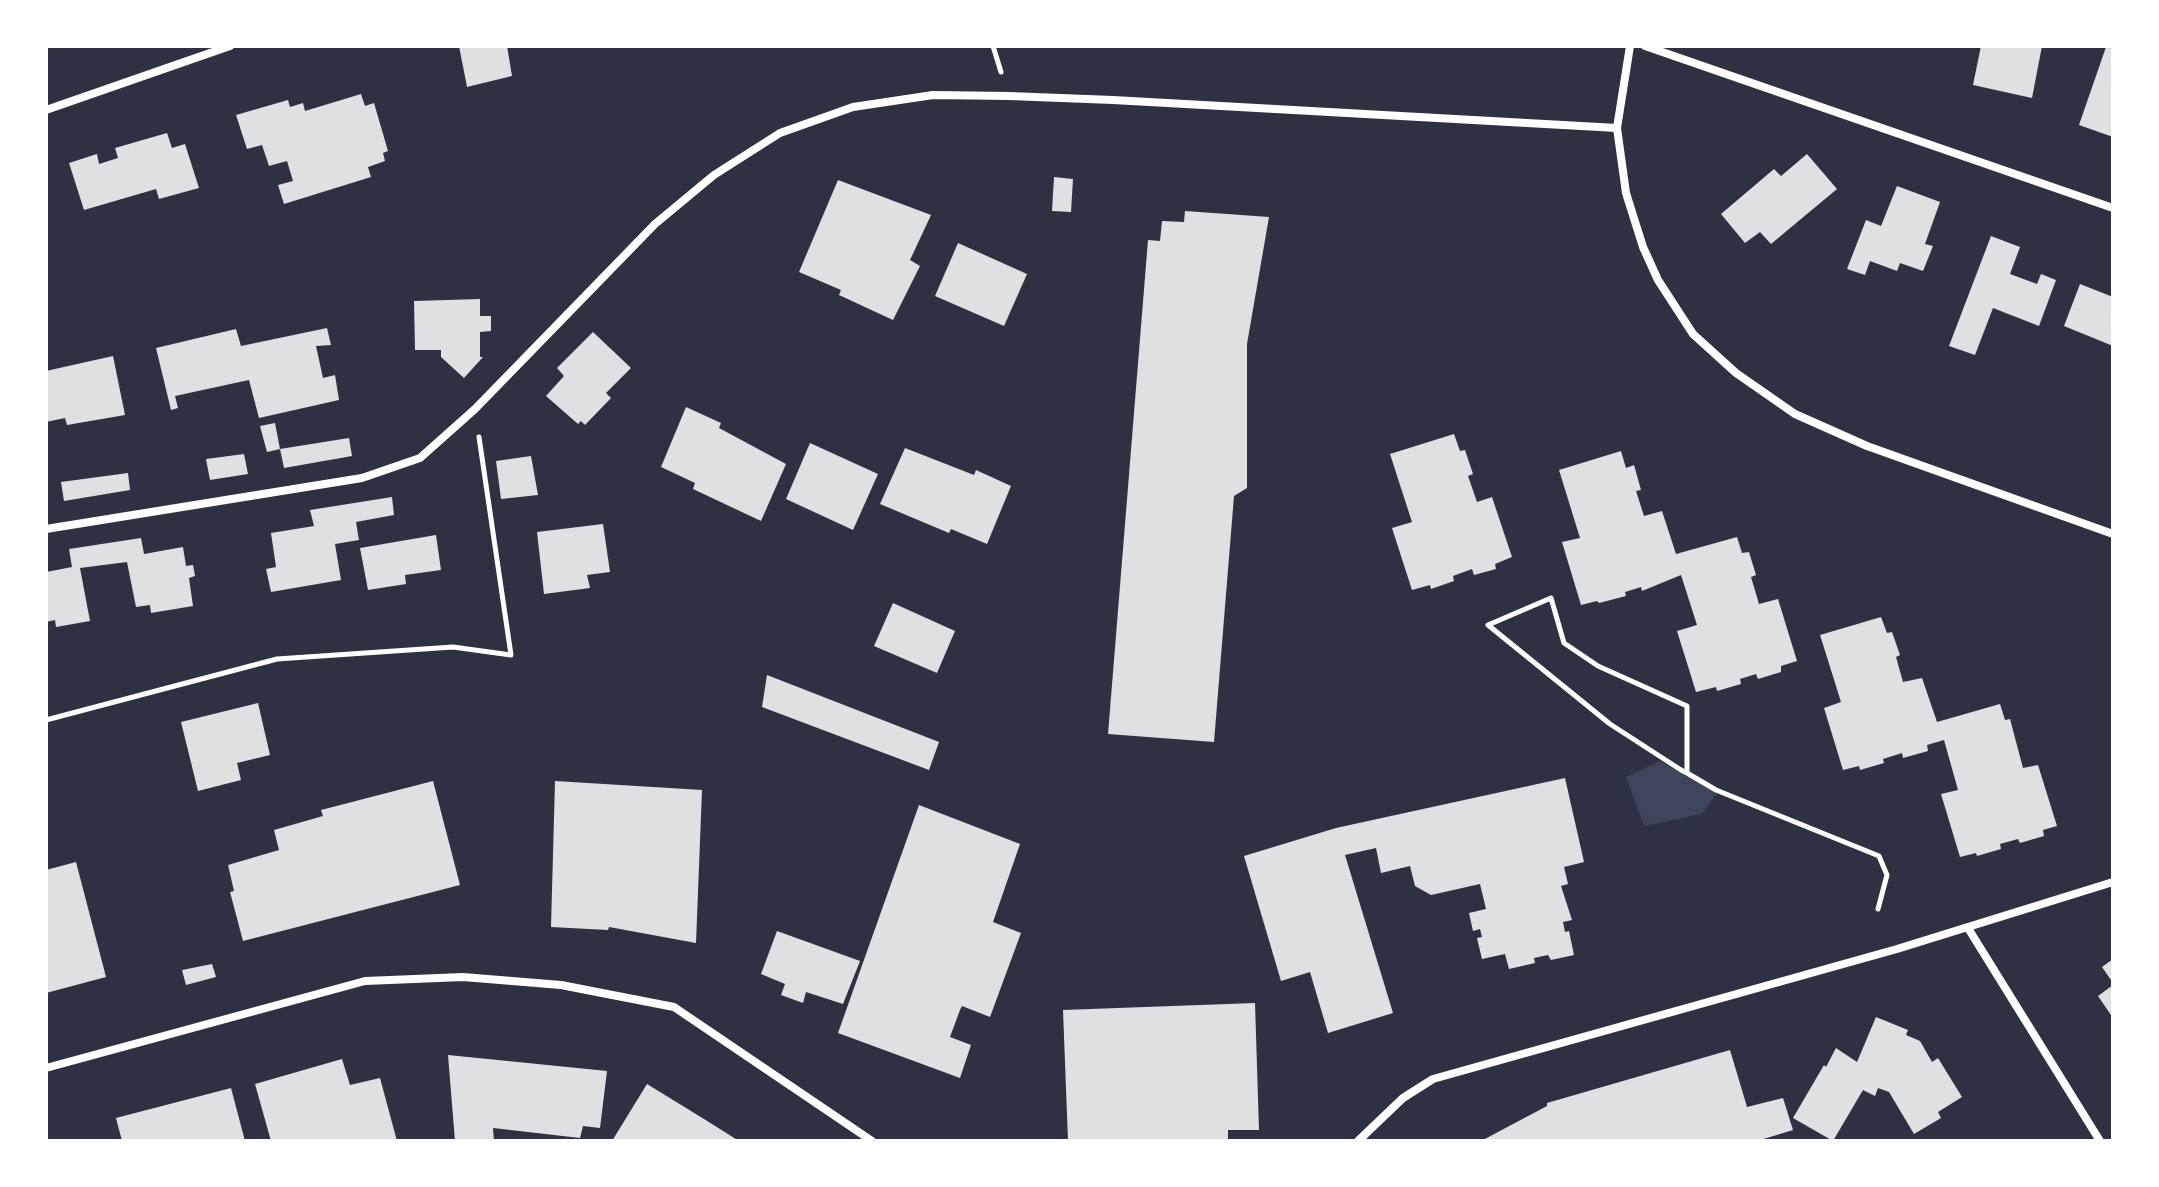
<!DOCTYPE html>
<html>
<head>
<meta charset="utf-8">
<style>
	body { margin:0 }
	#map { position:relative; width:2159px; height:1187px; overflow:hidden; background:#2d3142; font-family:"Sofia Sans Condensed",sans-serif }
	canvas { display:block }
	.frame { position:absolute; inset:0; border:48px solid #fff; pointer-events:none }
</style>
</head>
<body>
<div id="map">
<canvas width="2159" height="1187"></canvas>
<div class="frame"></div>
</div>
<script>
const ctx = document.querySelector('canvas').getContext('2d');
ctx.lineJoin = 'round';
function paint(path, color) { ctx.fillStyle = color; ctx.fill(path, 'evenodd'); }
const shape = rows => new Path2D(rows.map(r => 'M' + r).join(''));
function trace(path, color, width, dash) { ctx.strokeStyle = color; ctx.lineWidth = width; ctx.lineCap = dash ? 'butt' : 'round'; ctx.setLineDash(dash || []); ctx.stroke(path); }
const green = shape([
	[1660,761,1717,793,1702,814,1644,826,1626,777]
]);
const building = shape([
	[459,46,507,46,512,76,467,87],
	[1981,46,2042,46,2032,98,1973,85],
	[2106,47,2113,49,2113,137,2079,125],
	[361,94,365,106,374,103,388,151,383,153,385,161,368,167,371,177,284,204,278,185,293,181,287,161,269,166,262,145,247,149,236,115,288,100,290,107,303,103,305,111],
	[167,133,172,148,185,144,199,188,159,199,156,189,84,210,69,163,97,154,99,164,118,158,115,148],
	[1807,154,1837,189,1771,244,1760,232,1745,243,1721,214,1774,169,1781,176],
	[1054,177,1073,179,1071,212,1052,211],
	[838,180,931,215,910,260,920,266,893,320,839,295,841,290,799,272],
	[1897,186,1940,202,1925,244,1933,246,1923,271,1900,263,1897,271,1870,261,1865,275,1847,269,1866,220,1881,226],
	[1185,211,1269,217,1247,344,1247,488,1234,496,1214,742,1108,734,1148,240,1160,241,1162,221,1184,222],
	[1991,236,2020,247,2010,274,2037,284,2041,274,2056,280,2039,326,1993,308,1975,355,1949,346],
	[958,243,1027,274,1004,326,935,296],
	[2080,284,2113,297,2113,346,2064,326],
	[480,299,480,316,491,316,491,331,480,332,480,357,483,357,464,378,441,357,441,350,415,350,414,301],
	[327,328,331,345,316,346,323,378,335,375,339,400,259,418,249,380,175,396,178,408,171,410,156,348,236,329,241,346],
	[593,332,631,368,606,393,611,398,585,425,581,421,578,424,546,396,564,376,557,368],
	[113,356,125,415,67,425,65,418,46,422,46,371],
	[686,407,721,423,719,428,786,464,761,521,693,489,695,483,661,467],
	[275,423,280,449,267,452,260,426],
	[1454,434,1460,451,1465,450,1473,474,1468,476,1477,502,1492,497,1512,557,1495,564,1496,569,1474,575,1472,569,1453,576,1454,581,1431,589,1430,585,1412,590,1392,528,1412,522,1390,454],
	[349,438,352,456,284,468,280,449],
	[810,443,878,474,853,530,786,499],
	[905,448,974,475,976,470,1011,486,987,544,951,529,949,533,880,504],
	[1621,451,1626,468,1634,465,1641,490,1636,491,1644,516,1662,511,1676,554,1737,537,1742,553,1749,552,1756,575,1751,577,1759,604,1778,599,1797,661,1781,666,1781,672,1758,679,1756,674,1740,679,1741,684,1717,691,1716,687,1696,692,1677,631,1697,625,1681,575,1642,591,1641,587,1625,592,1626,596,1599,603,1597,601,1581,605,1562,542,1580,538,1559,470],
	[244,454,248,474,210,480,206,459],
	[531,456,538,495,501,499,496,461],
	[128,473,130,490,64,501,61,482],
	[392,497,394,515,356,522,359,540,335,544,341,580,271,592,266,569,276,567,271,533,314,526,310,510],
	[603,524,610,572,587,575,590,588,544,594,537,532],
	[436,535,441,570,405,575,406,584,368,590,360,548],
	[141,538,144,554,183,547,186,566,193,565,195,576,189,578,193,606,151,613,150,605,136,607,127,562,80,568,90,621,56,627,55,620,46,622,46,572,72,567,69,549],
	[893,603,955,631,937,673,874,646],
	[1881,617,1887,633,1892,632,1900,655,1896,657,1903,682,1922,678,1937,722,2000,704,2005,720,2010,719,2023,768,2038,765,2057,826,2043,830,2044,836,2020,843,2018,839,2000,844,2001,849,1977,856,1976,853,1960,857,1941,794,1958,790,1944,740,1927,745,1928,751,1903,758,1902,753,1883,759,1884,763,1860,770,1859,766,1843,770,1824,708,1841,702,1820,635],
	[767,675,939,742,929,770,762,707],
	[258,703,270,755,237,763,241,780,198,791,181,722],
	[1565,778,1584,862,1564,867,1568,884,1561,886,1572,920,1563,922,1565,932,1569,931,1574,955,1551,960,1548,955,1534,958,1535,963,1509,969,1505,954,1482,959,1477,938,1482,937,1480,929,1473,931,1469,913,1486,909,1480,884,1431,895,1415,886,1410,866,1381,873,1376,848,1345,855,1393,1013,1328,1033,1310,972,1281,981,1244,856,1336,828],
	[433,781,460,885,243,941,230,892,234,891,228,865,279,850,274,830,323,816,321,810],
	[555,781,702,790,696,943,609,927,608,930,551,927],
	[919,805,1020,844,993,922,1021,933,990,1017,962,1006,960,1010,950,1037,971,1045,960,1078,838,1033],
	[76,862,106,977,46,993,46,870],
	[777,931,860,961,843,1004,806,992,803,1003,781,995,785,984,761,974],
	[2113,959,2113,983,2102,967],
	[212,964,216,977,186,985,182,970],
	[2113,985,2113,1018,2098,996],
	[1255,1003,1259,1130,1228,1130,1228,1141,1068,1141,1063,1010],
	[1876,1017,1908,1030,1906,1035,1920,1041,1932,1062,1938,1058,1962,1097,1938,1112,1941,1118,1914,1134,1889,1092,1878,1088,1875,1096,1863,1090,1833,1141,1793,1118,1824,1065,1826,1067,1836,1048,1857,1062],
	[1730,1050,1747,1107,1783,1098,1793,1130,1757,1141,1481,1141,1547,1106,1547,1103],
	[448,1055,607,1071,600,1128,583,1126,580,1138,493,1128,494,1141,455,1141],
	[342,1059,350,1085,380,1078,397,1141,271,1141,255,1084],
	[647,1084,704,1119,739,1141,612,1141],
	[231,1088,245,1141,122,1141,116,1118]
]);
const path = shape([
	[993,46,1001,72],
	[46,720,277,659,453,647,511,655,479,437],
	[1687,773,1687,706,1598,666,1564,643,1551,598,1488,625,1610,724,1681,770,1687,773,1716,790,1879,856,1887,875,1878,909]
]);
const minor = shape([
	[1630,46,1617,128,1626,193,1643,247,1658,280,1693,334,1736,373,1795,414,1867,446,2113,534],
	[1645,46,2113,208],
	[46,110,230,46],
	[46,529,362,478,420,458,475,409,655,224,714,175,780,133,853,107,933,95,1009,96,1113,100,1617,128],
	[1968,928,2100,1141],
	[46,1068,365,981,463,977,561,985,674,1007,872,1141],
	[1358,1141,1403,1098,1433,1079,1897,949,2113,882]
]);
paint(green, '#3c4559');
paint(building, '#e0e0e3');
trace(path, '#fff', 5);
trace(minor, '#fff', 8);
</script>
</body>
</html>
